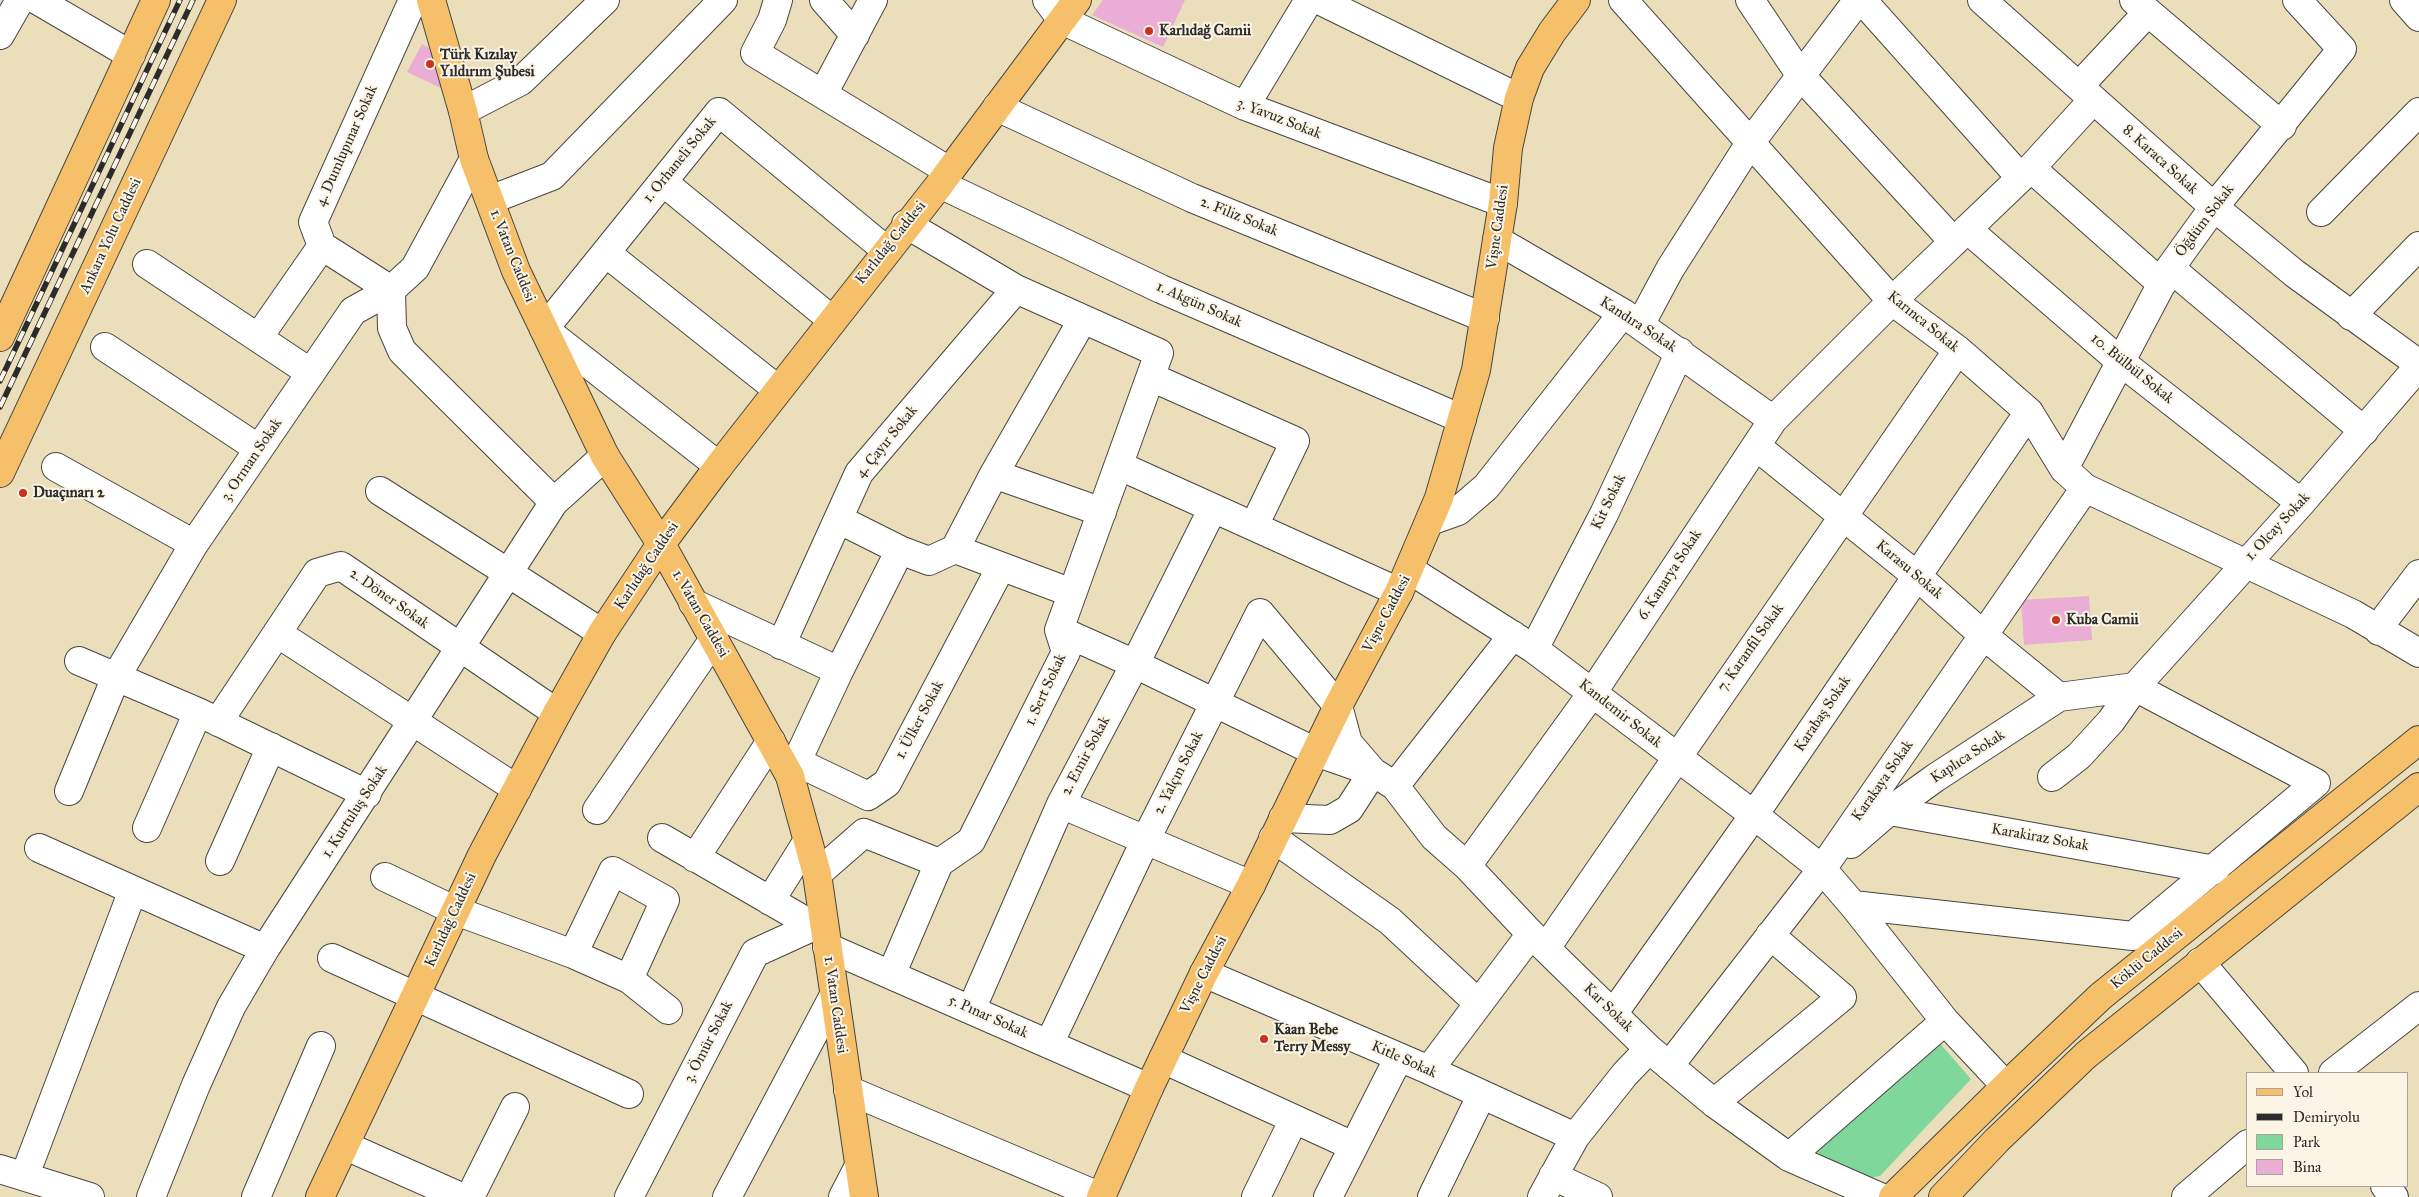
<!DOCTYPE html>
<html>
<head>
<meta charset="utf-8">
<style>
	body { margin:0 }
	#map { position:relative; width:2419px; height:1197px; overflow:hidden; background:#ebdfbb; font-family:"IM FELL Great Primer",serif }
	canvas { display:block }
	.legend { position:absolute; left:2246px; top:1072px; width:162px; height:115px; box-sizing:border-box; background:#fcf5e5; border:1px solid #a8a49b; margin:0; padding:6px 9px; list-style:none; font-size:15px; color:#2b2b2b }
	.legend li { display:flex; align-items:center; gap:10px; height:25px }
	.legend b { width:25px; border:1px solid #a8a49b }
</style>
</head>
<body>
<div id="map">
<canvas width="2419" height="1197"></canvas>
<ul class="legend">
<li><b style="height:6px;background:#f6c06b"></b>Yol</li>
<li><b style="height:6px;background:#2b2b2b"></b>Demiryolu</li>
<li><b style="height:14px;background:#80d79c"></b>Park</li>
<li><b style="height:14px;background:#eaadd5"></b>Bina</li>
</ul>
</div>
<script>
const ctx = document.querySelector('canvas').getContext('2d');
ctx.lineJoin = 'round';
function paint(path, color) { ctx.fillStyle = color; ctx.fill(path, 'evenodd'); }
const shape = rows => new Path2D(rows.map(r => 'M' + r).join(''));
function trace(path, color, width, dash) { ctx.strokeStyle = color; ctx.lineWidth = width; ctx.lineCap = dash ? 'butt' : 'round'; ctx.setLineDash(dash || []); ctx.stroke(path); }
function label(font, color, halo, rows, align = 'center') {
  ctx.font = font + ' "IM FELL Great Primer",serif'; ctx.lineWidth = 4; ctx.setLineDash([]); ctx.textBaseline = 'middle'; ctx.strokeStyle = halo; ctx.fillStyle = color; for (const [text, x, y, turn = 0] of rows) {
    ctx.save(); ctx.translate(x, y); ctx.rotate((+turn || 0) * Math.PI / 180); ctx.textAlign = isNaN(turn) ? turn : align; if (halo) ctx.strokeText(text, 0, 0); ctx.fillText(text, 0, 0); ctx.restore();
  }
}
const green = shape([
	[1938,1041,1971,1079,1880,1176,1865,1179,1822,1162,1817,1150]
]);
const building = shape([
	[1103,0,1185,0,1163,47,1092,15],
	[422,44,445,57,445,90,407,72],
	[2089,596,2092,640,2024,645,2021,600]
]);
const minor = shape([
	[37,0,131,55],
	[778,0,772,20,755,53,949,171],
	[824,0,855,35],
	[1047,0,1062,20,1245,106,1503,203],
	[1319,0,1519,98],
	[1623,0,1892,301,1958,350,2029,412,2064,469,2085,488,2353,614,2419,653],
	[1750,0,1801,76,1954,242],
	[1862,0,2020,177],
	[1982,0,2214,207,2294,273,2419,364],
	[2134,0,2282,126],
	[2404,0,2419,17],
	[0,35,20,0],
	[2079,86,2148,12],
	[823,94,873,0],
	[1245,106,1309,0],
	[997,107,1192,198,1485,318],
	[463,111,521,81,605,0],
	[2031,168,2162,284],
	[663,182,831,319],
	[940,184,1161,289,1462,419],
	[490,200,552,176,723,0],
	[2321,212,2419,112],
	[1967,229,2121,362,2301,503],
	[1497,240,1623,313,1773,420],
	[322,246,391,290,392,328,402,351,554,502],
	[606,253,777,389],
	[147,264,311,373],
	[2170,268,2364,431],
	[2351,316,2419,246],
	[1640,325,1670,269,1750,143,1858,0],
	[258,338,322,246,313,222,413,0],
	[105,347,259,449],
	[1151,377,1295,441,1254,526],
	[1756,446,1917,576,1983,635,2059,697],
	[719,466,544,329,719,112,886,250],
	[1120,466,1399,592],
	[56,467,194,544],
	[2064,469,2170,268,2214,207,2342,49,2297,0],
	[994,474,1102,512],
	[380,491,602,633],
	[838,519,900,550,929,561,955,549,1072,593],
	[1430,521,1458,511,1486,487,1623,313],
	[955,549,994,474,1083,319],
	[1410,570,1534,649,1754,815,1822,869,1853,905,1945,1021,2006,1086],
	[693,603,839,671],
	[1059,630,1135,664,1316,752,1373,772,1349,809,1330,820,1283,818],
	[2379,631,2382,623,2419,574],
	[277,633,517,789],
	[781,645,859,473,1016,289],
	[1534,649,1604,514,1680,352],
	[79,661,198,712,367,794],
	[218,722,317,573,341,566,557,713],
	[797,762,868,796,887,783,1001,567],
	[790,776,839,671,900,550],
	[2052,777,2079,756,2111,721,2135,687,2301,503,2419,366],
	[1395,786,1513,635],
	[69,791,116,677,194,544,353,311,391,290,415,268,474,159],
	[1061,804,1251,885],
	[1879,809,2215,870],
	[597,810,714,639],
	[147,828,198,712],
	[662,838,814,926],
	[1273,838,1390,921,1478,1003],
	[1851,844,1888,812,1935,778,2059,697,2135,687],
	[39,848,265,949],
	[695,858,771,741],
	[220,861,271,747],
	[1467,866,1593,692,1773,420,1892,301,2031,168,2093,100],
	[817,874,864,833,939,863],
	[385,877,456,911,573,954,629,979,668,1010],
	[770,901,807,842],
	[1853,905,2133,936,2316,783,2135,687],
	[827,947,1149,1088],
	[1546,948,1958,350],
	[573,954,613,871,665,900,629,979],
	[332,958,629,1094],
	[2200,962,2294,1073],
	[1204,973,1429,1070,1575,1137],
	[891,975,939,863,971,841,1066,652,1059,630,1159,353,1016,289,906,224],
	[971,1010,1061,804,1135,664,1213,508],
	[1613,1014,1754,815,2029,412],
	[1049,1044,1145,841,1260,613,1338,706,1348,743,1373,772,1395,786,1434,837,1467,866,1531,934,1649,1049,1714,1103,1789,1157,1880,1197],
	[1163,1059,1353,1146],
	[1669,1066,1822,869,2085,488],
	[1429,1070,1531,934],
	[2333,1073,2419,1006],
	[848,1090,1101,1197],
	[1714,1103,1842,997,1770,935],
	[346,1146,461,1197],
	[1789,1157,1945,1021],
	[0,1169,90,1197],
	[25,1175,133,890],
	[1553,1176,1598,1197],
	[2385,1186,2394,1197],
	[151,1197,196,1085,231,1007,265,949,554,502,605,456],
	[256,1197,321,1046],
	[470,1197,515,1107],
	[629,1197,755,953,814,926,824,925],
	[727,1197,833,997],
	[843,1197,859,1166],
	[1256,1197,1294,1119],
	[1328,1197,1399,1057],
	[1432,1197,1481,1096],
	[1542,1197,1575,1137,1625,1074,1649,1049],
	[2186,1197,2248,1144]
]);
const major = shape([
	[431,0,463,111,474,159,516,271,605,456,661,544,790,776,817,874,864,1197],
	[320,1197,482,855,557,713,602,633,661,544,719,466,940,184,1077,0],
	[1101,1197,1149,1088,1204,973,1251,885,1338,706,1399,592,1439,498,1476,370,1503,203,1508,148,1519,98,1530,68,1552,32,1576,0],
	[1893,1197,2006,1086,2101,996,2419,740],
	[1943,1197,1997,1140,2086,1055,2419,787]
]);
const highway = shape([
	[0,337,156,0],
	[0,473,222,0]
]);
const rail = shape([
	[0,381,180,0],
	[0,407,193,0]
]);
const markers = [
	[1149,31,5,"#c8321e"],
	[430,64,5,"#c8321e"],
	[23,493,5,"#c8321e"],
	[2056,620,5,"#c8321e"],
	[1264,1039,5,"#c8321e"]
];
const poiNames = [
	["Karlıdağ Camii",1159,31],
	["Türk Kızılay",440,55],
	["Yıldırım Şubesi",440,72],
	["Duaçınarı 2",33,493],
	["Kuba Camii",2066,620],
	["Kaan Bebe",1274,1030],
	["Terry Messy",1274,1047]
];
const streetNames = [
	["3. Yavuz Sokak",1279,119,21],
	["4. Dumlupınar Sokak",347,146,-66],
	["1. Orhaneli Sokak",680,160,-51],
	["8. Karaca Sokak",2160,160,42],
	["2. Filiz Sokak",1239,217,22],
	["Öğdüm Sokak",2205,221,-53],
	["Vişne Caddesi",1498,227,-82],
	["Ankara Yolu Caddesi",111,236,-65],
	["Karlıdağ Caddesi",891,243,-51],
	["1. Vatan Caddesi",512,256,68],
	["1. Akgün Sokak",1199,305,24],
	["Karınca Sokak",1923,322,39],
	["Kandıra Sokak",1638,325,33],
	["10. Bülbül Sokak",2132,369,39],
	["4. Çayır Sokak",887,442,-51],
	["3. Orman Sokak",252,460,-56],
	["Kit Sokak",1609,502,-64],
	["1. Olcay Sokak",2278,527,-47],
	["Karlıdağ Caddesi",647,566,-56],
	["Karasu Sokak",1909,570,40],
	["6. Kanarya Sokak",1670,575,-57],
	["2. Döner Sokak",389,599,35],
	["1. Vatan Caddesi",700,614,60],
	["Vişne Caddesi",1387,614,-62],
	["7. Karanfil Sokak",1751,648,-55],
	["1. Sert Sokak",1046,690,-65],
	["Kandemir Sokak",1620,714,38],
	["Karabaş Sokak",1823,714,-56],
	["1. Ülker Sokak",920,720,-62],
	["2. Emir Sokak",1086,756,-62],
	["Kaplıca Sokak",1968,757,-33],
	["2. Yalçın Sokak",1179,773,-63],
	["Karakaya Sokak",1883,781,-55],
	["1. Kurtuluş Sokak",355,812,-57],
	["Karakiraz Sokak",2040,838,10],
	["Karlıdağ Caddesi",451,920,-65],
	["Köklü Caddesi",2147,959,-39],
	["Vişne Caddesi",1204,975,-63],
	["1. Vatan Caddesi",835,1005,82],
	["Kar Sokak",1608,1008,44],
	["5. Pınar Sokak",988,1017,24],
	["3. Ömür Sokak",709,1042,-63],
	["Kitle Sokak",1404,1060,24]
];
paint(green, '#80d79c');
paint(building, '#eaadd5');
trace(minor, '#484641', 30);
trace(major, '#484641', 30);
trace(highway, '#484641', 30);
trace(minor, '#fff', 28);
trace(major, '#f6c06b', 28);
trace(highway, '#f6c06b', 28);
trace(rail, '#2b2b2b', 5.5);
trace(rail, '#fcf5e5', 4, [11]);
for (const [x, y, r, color] of markers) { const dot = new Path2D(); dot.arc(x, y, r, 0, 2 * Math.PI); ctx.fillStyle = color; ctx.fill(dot); trace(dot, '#fcf5e5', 2); }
label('bold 15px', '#2b2b2b', '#fcf5e5', poiNames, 'left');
label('15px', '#2b2b2b', '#fcf5e5', streetNames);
</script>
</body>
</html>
